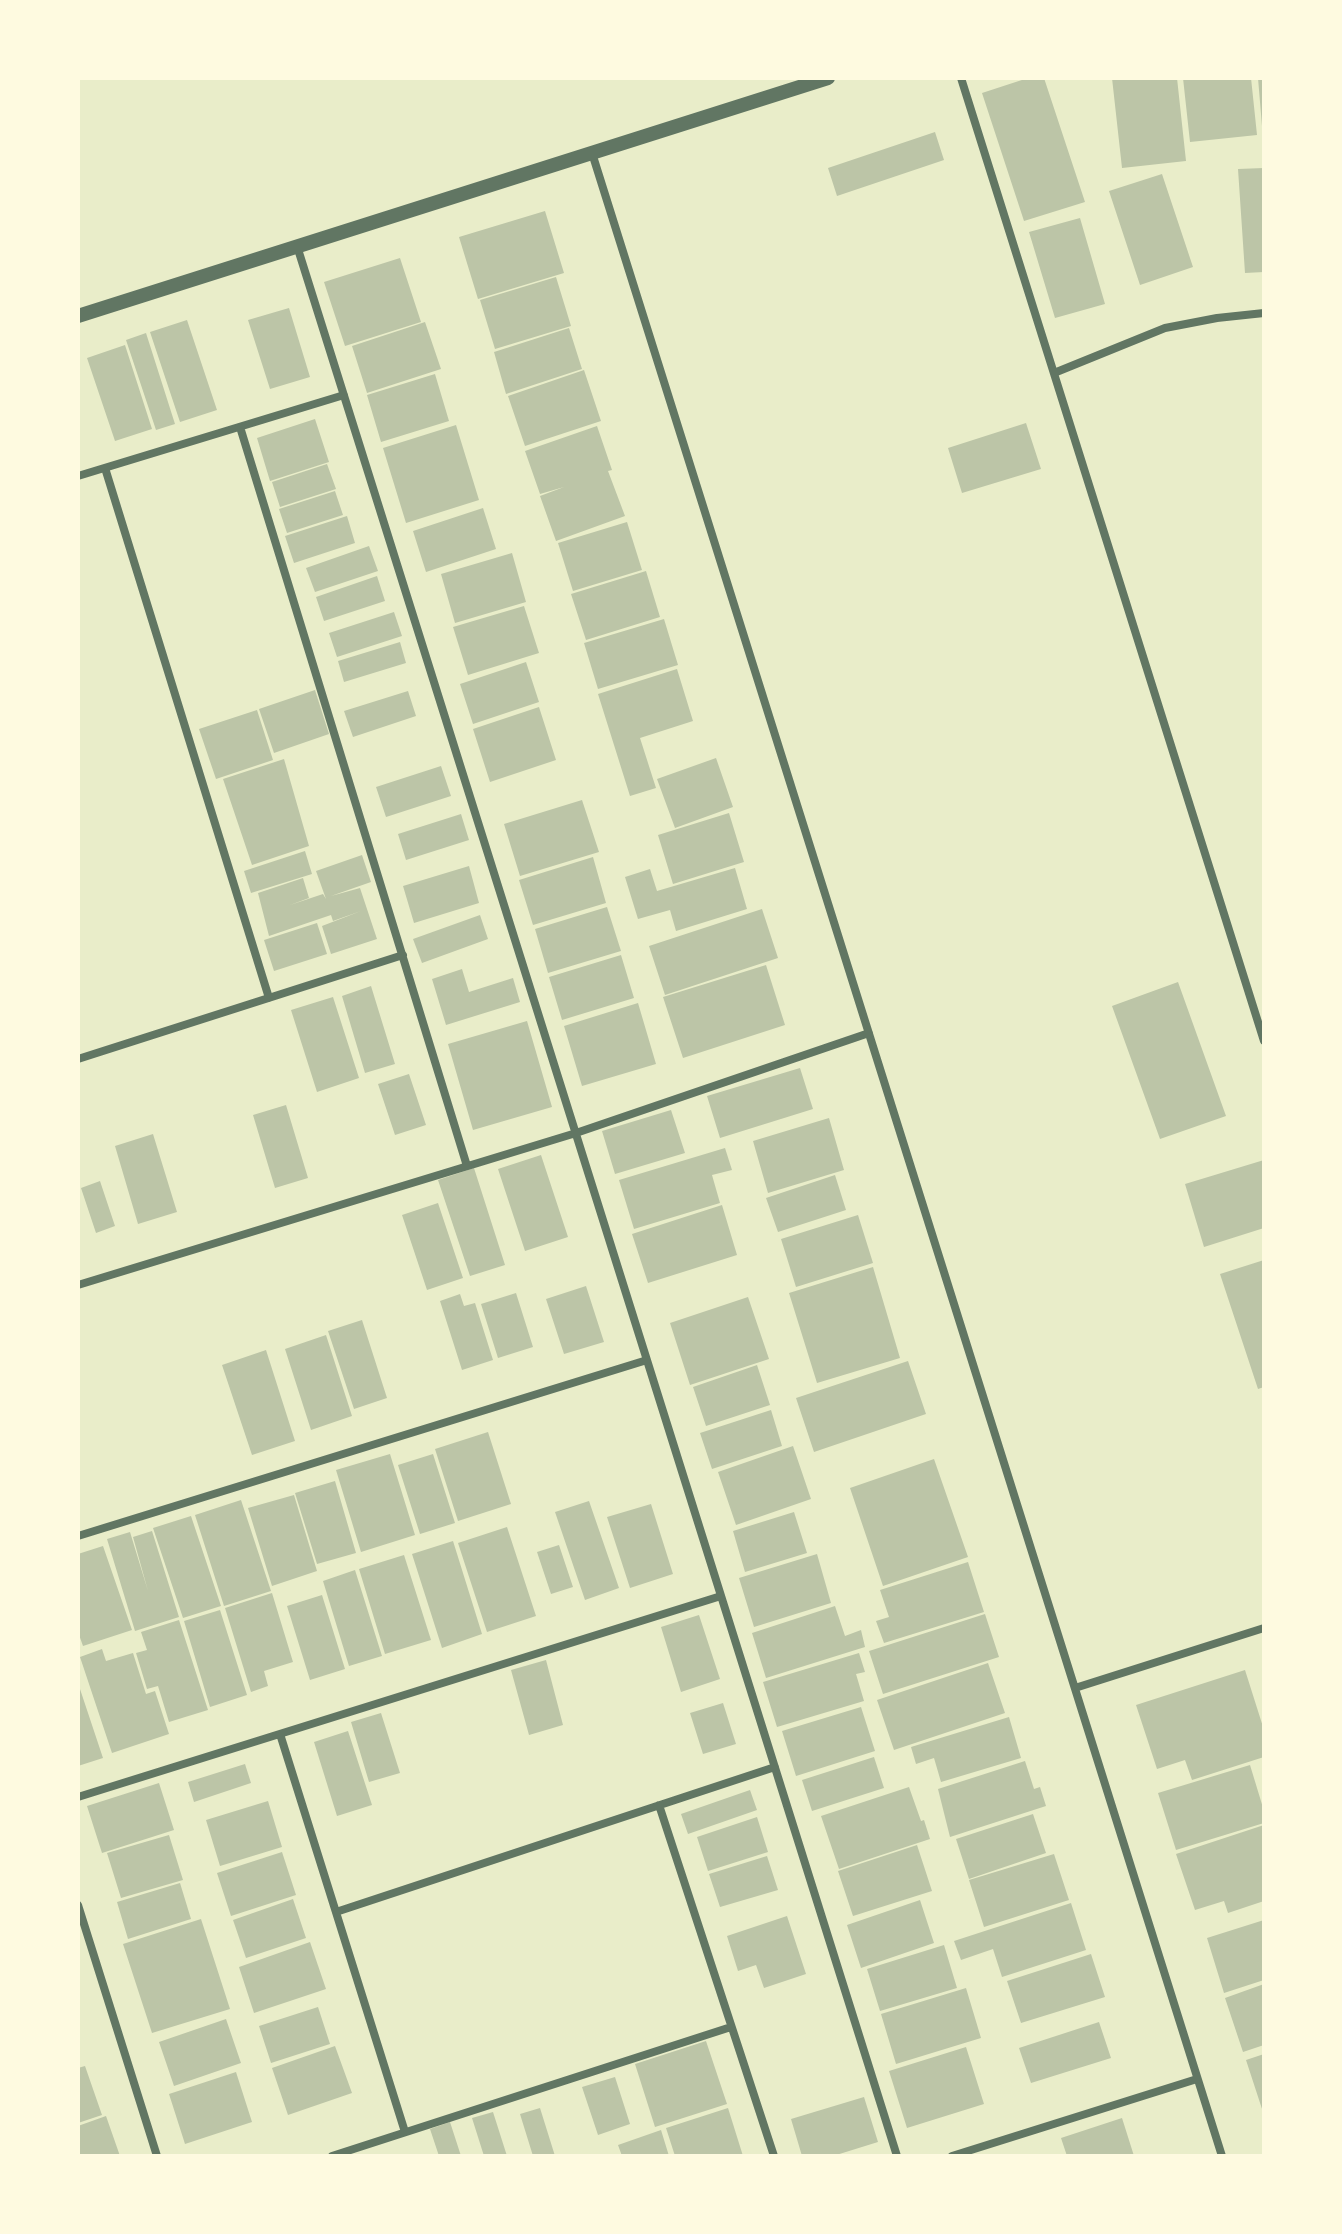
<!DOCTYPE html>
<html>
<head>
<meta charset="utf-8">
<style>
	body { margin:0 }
	#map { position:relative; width:1342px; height:2234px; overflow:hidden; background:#e9edc9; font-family:"Open Sans",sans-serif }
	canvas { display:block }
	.frame { position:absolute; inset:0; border:80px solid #fefae0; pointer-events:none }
</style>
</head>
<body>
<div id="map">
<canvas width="1342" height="2234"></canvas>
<div class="frame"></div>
</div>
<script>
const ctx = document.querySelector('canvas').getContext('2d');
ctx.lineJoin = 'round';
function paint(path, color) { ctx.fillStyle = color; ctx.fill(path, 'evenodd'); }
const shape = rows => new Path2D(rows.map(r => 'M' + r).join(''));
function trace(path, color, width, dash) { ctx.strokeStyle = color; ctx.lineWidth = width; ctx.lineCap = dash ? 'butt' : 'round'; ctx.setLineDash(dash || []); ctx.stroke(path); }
const building = shape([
	[1028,78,1044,78,1085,202,1024,221,982,93],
	[1112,78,1177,78,1186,161,1122,168],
	[1183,78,1251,78,1257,135,1190,142],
	[1258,78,1264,78,1264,126,1262,126],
	[935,132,944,160,837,196,828,168],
	[1264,168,1264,272,1245,273,1238,169],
	[1162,174,1193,267,1140,285,1109,191],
	[545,211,564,273,478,299,459,237],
	[1080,218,1105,304,1055,318,1029,232],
	[400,258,421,322,345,346,324,282],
	[556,277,571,326,495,349,480,300],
	[289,308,310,377,270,389,248,320],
	[187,320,217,410,180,422,150,332],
	[425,322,441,369,367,393,352,346],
	[569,328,582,369,506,394,494,352],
	[146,333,175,424,156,430,126,340],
	[125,345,152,429,115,441,87,358],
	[584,370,601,421,525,446,508,396],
	[435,374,449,421,381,442,367,395],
	[315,419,329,462,270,481,257,438],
	[1026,423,1041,469,962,493,948,448],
	[456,425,479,500,406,523,383,448],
	[597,426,612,470,608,471,625,516,556,541,540,496,564,487,540,494,525,451],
	[327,464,336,489,280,507,272,482],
	[335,491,343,515,287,533,279,509],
	[483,508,496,549,426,572,413,531],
	[347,516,355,543,294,563,285,536],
	[627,522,642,570,573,591,558,543],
	[369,546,378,571,315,592,306,568],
	[512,553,526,602,455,623,441,574],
	[646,571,660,617,586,640,571,594],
	[377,576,385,601,324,621,316,597],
	[524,606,539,653,468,675,453,627],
	[394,612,402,636,337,657,329,633],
	[664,619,678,665,598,689,584,643],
	[400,642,406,663,344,682,338,661],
	[526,662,539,702,473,724,460,684],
	[677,669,693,721,640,738,656,788,630,796,598,694],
	[315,690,329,734,274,753,259,709],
	[408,691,416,716,353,737,344,711],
	[539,707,556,760,490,782,473,729],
	[257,710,273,760,216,779,199,729],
	[716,758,733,807,675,828,657,779],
	[284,759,309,846,252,865,223,779],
	[441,766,451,796,386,817,376,787],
	[582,800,599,852,520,876,504,824],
	[729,813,744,862,673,884,658,835],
	[461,814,469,840,406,860,398,834],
	[305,851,312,874,251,893,244,871],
	[362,855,371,882,331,896,360,888,377,939,331,954,322,926,361,911,333,921,331,915,269,936,258,893,303,878,309,898,290,905,323,894,326,899,316,871],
	[593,857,606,903,533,925,519,880],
	[469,866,479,903,414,923,403,886],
	[735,868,747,909,676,931,670,910,638,919,625,877,650,869,657,891],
	[607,907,621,951,548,973,535,929],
	[762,909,778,958,665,995,649,946],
	[480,915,488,939,422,963,413,939],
	[317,923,327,954,274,971,264,940],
	[621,955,634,998,562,1020,549,977],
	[766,965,785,1025,683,1058,663,997],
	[462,969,469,992,513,978,520,1002,446,1025,432,979],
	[1178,982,1226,1116,1160,1139,1112,1006],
	[371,986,395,1064,365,1073,342,996],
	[333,997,359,1078,317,1092,291,1010],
	[638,1003,656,1064,582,1086,564,1026],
	[527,1021,552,1107,473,1130,448,1044],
	[800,1068,813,1109,720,1138,707,1096],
	[409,1074,426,1125,395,1135,378,1084],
	[286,1105,308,1178,275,1188,253,1115],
	[671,1110,685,1153,615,1174,602,1131],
	[829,1118,844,1170,768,1193,753,1141],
	[153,1134,177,1212,138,1224,115,1146],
	[725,1148,732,1170,712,1175,720,1203,634,1229,619,1180],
	[541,1155,568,1237,525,1251,498,1169],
	[1264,1160,1264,1228,1204,1247,1185,1184],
	[474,1168,505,1265,470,1276,438,1180],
	[835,1175,846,1210,778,1232,766,1198],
	[100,1181,115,1226,96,1233,81,1188],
	[438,1203,463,1278,427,1290,402,1215],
	[722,1205,737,1255,648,1283,632,1234],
	[858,1215,873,1263,796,1287,781,1239],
	[1264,1260,1264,1387,1258,1389,1220,1274],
	[873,1267,900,1358,817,1383,789,1293],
	[586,1286,604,1342,564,1354,546,1299],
	[516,1293,533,1347,498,1358,481,1304],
	[460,1294,464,1306,475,1303,493,1360,462,1370,440,1301],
	[748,1297,769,1359,690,1385,670,1323],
	[362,1320,387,1398,354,1409,328,1331],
	[326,1335,352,1416,311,1430,285,1349],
	[266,1350,295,1441,252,1455,222,1365],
	[908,1361,926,1414,814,1452,796,1398],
	[757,1365,770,1405,706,1426,693,1387],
	[771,1410,782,1446,712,1469,700,1433],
	[488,1432,511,1504,458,1521,435,1449],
	[793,1446,811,1499,736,1525,718,1472],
	[390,1454,415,1535,361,1552,336,1470],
	[433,1454,455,1523,420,1534,398,1465],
	[934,1459,968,1557,883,1586,850,1488],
	[335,1481,356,1553,317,1564,295,1493],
	[294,1495,317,1571,272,1586,248,1508],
	[241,1500,271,1591,224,1606,195,1515],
	[589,1501,619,1588,585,1600,555,1512],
	[651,1504,673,1574,630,1588,607,1517],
	[794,1512,807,1553,745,1572,733,1531],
	[191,1516,221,1606,183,1618,153,1528],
	[507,1527,536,1616,487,1632,458,1543],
	[152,1531,179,1617,135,1631,107,1539,130,1532,148,1591,133,1537],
	[453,1541,482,1634,442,1648,412,1554],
	[559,1545,573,1587,551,1594,537,1552],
	[103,1546,132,1630,83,1646,78,1632,78,1554],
	[817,1554,831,1603,754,1627,739,1578],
	[404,1555,431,1640,385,1654,359,1569],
	[968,1562,984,1612,884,1643,876,1621,889,1617,880,1590],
	[355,1570,382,1656,349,1666,323,1581],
	[272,1593,293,1662,264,1671,268,1686,251,1692,225,1608],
	[322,1595,345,1669,310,1680,287,1606],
	[835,1606,845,1636,861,1630,865,1647,766,1678,752,1633],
	[220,1610,247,1695,210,1707,184,1621],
	[985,1614,999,1657,883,1694,869,1651],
	[699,1615,720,1679,681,1692,661,1627],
	[179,1620,208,1710,169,1722,158,1686,147,1689,136,1653,147,1650,141,1632],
	[102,1649,106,1661,133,1653,146,1694,155,1691,169,1734,112,1753,80,1657],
	[859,1653,865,1672,856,1674,864,1701,777,1727,763,1682],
	[546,1660,563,1725,529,1735,511,1670],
	[988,1663,1005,1713,894,1750,877,1700],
	[1245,1670,1264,1730,1264,1757,1192,1780,1185,1760,1157,1769,1136,1705],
	[78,1683,103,1758,78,1766],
	[723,1703,736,1744,703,1754,690,1713],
	[861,1707,875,1751,796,1776,782,1731],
	[381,1713,400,1773,369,1782,351,1722],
	[1009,1717,1021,1758,941,1782,934,1758,916,1764,911,1747],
	[348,1731,372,1805,337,1816,314,1742],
	[874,1757,884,1788,812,1811,802,1780],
	[1025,1761,1034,1789,1040,1787,1046,1806,950,1837,938,1789],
	[245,1764,251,1783,194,1802,188,1782],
	[1250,1765,1264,1811,1264,1823,1176,1850,1158,1793],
	[159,1783,174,1830,102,1853,87,1806],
	[909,1787,921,1821,924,1820,930,1839,839,1869,821,1816],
	[750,1790,757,1810,688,1834,681,1814],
	[268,1801,282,1847,220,1866,206,1820],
	[1033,1814,1046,1853,969,1879,956,1839],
	[757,1817,768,1852,708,1871,697,1837],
	[1264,1825,1264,1901,1228,1913,1224,1901,1195,1910,1176,1854],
	[169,1835,183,1880,121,1898,107,1853],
	[917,1845,932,1891,853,1916,838,1871],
	[282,1852,296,1895,231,1916,217,1873],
	[1054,1854,1069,1900,984,1927,969,1880],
	[767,1856,778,1890,720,1907,709,1874],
	[180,1883,191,1919,128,1939,117,1902],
	[293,1899,306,1938,246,1958,233,1920],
	[920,1900,934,1943,861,1968,847,1925],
	[1071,1903,1086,1950,1002,1977,993,1949,961,1960,954,1941],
	[787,1916,806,1974,764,1988,756,1965,738,1971,727,1936],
	[201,1919,230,2009,152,2033,123,1944],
	[1264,1920,1264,1980,1224,1993,1207,1938],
	[310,1942,326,1989,254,2013,239,1967],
	[944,1945,957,1988,880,2011,867,1969],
	[1091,1954,1105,1997,1021,2023,1007,1981],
	[1264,1984,1264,2045,1243,2052,1225,1998],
	[966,1988,981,2038,896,2064,881,2014],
	[318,2007,330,2044,271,2063,259,2026],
	[226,2019,241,2063,174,2086,159,2042],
	[1099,2022,1111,2058,1031,2083,1019,2048],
	[706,2041,727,2104,655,2127,635,2064],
	[335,2046,352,2093,288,2115,272,2068],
	[966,2047,984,2104,907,2128,889,2071],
	[1264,2054,1264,2112,1263,2112,1246,2060],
	[85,2066,102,2115,78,2123,78,2068],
	[236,2072,252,2122,185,2144,169,2094],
	[615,2077,630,2124,598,2135,582,2087],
	[864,2097,878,2142,833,2156,802,2156,791,2119],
	[540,2108,555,2156,533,2156,520,2114],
	[728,2108,743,2156,675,2156,666,2128],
	[493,2112,507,2156,484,2156,472,2118],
	[106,2116,120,2156,78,2156,78,2126],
	[1122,2118,1134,2156,1067,2156,1061,2138],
	[450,2122,461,2156,439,2156,430,2129],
	[661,2130,669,2156,622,2156,618,2145]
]);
const minor = shape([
	[961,78,1264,1041],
	[592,153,1222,2156],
	[297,246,897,2156],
	[1054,373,1165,328,1217,318,1264,313],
	[240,427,467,1166],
	[105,468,269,998],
	[78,476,344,395],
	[78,1059,403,955],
	[78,1285,576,1133,869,1033],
	[78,1536,647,1360],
	[1075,1688,1264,1628],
	[280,1734,405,2132],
	[78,1797,721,1596],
	[659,1805,774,2156],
	[78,1905,157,2156],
	[336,1912,775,1767],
	[332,2156,731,2027],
	[952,2156,1197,2079]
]);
const tertiary = shape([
	[78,316,828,78]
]);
paint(building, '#bcc5a7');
trace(minor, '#617663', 8);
trace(tertiary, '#617663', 14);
</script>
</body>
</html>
